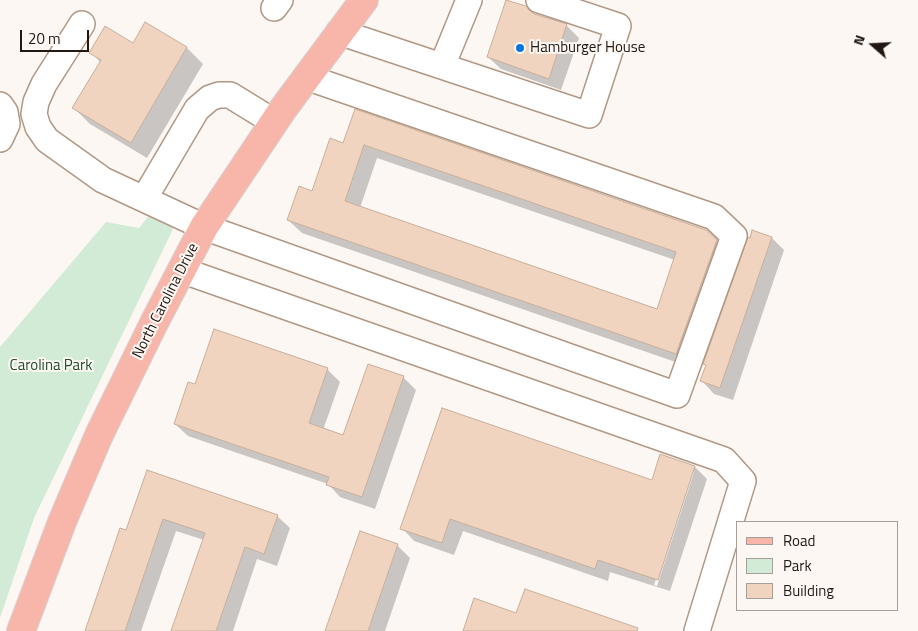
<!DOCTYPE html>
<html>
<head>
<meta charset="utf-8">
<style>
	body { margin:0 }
	#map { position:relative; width:918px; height:631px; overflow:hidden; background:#fcf7f3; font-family:"Titillium Web",sans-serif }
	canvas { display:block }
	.legend { position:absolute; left:736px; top:521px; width:162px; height:90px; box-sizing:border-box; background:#fcf7f3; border:1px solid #a59e99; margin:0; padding:6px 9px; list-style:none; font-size:15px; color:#221811 }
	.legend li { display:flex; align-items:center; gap:10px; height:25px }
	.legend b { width:25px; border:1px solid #a59e99 }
	.north { position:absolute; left:848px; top:20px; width:50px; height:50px; -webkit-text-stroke:4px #fcf7f3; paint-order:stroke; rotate:289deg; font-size:14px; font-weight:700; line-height:20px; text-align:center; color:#221811 }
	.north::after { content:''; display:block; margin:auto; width:18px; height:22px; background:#221811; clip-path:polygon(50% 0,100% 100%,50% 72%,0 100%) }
	.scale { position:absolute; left:20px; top:30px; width:69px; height:22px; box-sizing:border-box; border:2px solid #221811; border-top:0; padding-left:6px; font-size:15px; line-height:18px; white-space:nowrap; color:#221811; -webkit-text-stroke:4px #fcf7f3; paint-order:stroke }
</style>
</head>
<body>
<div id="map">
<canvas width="918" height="631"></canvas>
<ul class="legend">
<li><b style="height:6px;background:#f8b6ab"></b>Road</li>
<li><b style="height:14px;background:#d2ebd6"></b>Park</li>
<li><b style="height:14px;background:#f0d4c0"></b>Building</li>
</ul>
<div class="north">N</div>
<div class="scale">20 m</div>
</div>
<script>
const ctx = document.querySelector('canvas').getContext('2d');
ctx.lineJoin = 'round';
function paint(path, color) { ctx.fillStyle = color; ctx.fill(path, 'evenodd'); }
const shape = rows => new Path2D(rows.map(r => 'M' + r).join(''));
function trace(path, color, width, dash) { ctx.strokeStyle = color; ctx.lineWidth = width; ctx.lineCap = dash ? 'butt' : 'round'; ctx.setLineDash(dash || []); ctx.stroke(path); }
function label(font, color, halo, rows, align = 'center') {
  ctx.font = font + ' "Titillium Web",sans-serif'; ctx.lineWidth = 4; ctx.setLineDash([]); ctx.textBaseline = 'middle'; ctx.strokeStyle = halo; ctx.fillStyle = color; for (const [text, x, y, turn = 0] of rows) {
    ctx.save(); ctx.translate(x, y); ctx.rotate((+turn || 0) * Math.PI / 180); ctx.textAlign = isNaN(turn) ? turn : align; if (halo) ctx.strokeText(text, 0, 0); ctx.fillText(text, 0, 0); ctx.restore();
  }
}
const green = shape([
	[152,212,163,217,173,229,34,518,0,618,0,347,106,222,139,228]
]);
const shadow = shape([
	[534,15,567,26,579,38,561,90,501,69,488,57],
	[146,23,187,48,203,64,147,158,90,124,74,108,101,63,91,52,133,44],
	[356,111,706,231,730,254,690,367,302,233,288,220,313,192,344,144],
	[377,158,675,260,658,310,360,208],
	[772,238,784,250,733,400,714,394,702,381],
	[327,369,340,382,323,430,344,437,403,377,416,390,375,509,340,497,328,484,188,436,175,424,196,386],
	[443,409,653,481,695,467,707,479,670,591,610,572,608,581,463,531,454,555,414,541,402,528],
	[692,472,694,472,657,586,654,585],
	[148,471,277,516,290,528,277,566,257,559,233,631,173,631,204,540,176,531,141,631,86,631,127,532],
	[397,545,410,558,385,631,327,631]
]);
const building = shape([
	[506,0,526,6,529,10,534,14,567,24,549,79,487,57,506,0],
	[145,22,187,47,131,143,72,108,101,60,89,53,105,26,133,43,145,22],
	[355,109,706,230,717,240,676,354,287,220,299,186,312,191,330,138,343,143,355,109],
	[364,145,676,252,657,309,345,201,364,145],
	[752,230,772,237,720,388,700,381,706,365,703,364,748,237,750,238,752,230],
	[214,329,328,368,309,423,343,435,368,364,404,376,362,497,326,485,329,477,174,424,188,382,195,384,214,329],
	[442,408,652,480,660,454,695,466,658,580,598,560,595,569,450,519,442,543,400,529,442,408],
	[147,470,278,515,264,554,245,547,216,631,171,631,205,533,163,519,125,631,85,631,120,528,126,530,147,470],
	[360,531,398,544,368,631,325,631,360,531],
	[525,589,638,628,637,631,463,631,474,598,516,613,525,589]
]);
const minor = shape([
	[274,8,280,0],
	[82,24,44,84,36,102,34,114,38,127,47,140,103,180,204,227,677,395,734,236,714,217,306,77],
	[339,32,589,115,618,26,539,0],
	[442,66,469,0],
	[0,105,5,112,7,124,0,139],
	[144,199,197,109,210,98,219,95,230,95,274,122],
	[181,270,724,460,743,481,697,631]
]);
const major = shape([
	[21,631,62,522,99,435,154,323,204,227,283,109,364,0]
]);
const markers = [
	[520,48,5,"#0776dd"]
];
const poiNames = [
	["Hamburger House",530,48]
];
const streetNames = [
	["North Carolina Drive",166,301,-63]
];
const parkNames = [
	["Carolina Park",51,366]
];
paint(green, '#d2ebd6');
paint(shadow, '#0003');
paint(building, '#f0d4c0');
trace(building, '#c8ae9a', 1);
trace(minor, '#b19884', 28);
trace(major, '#d7d5d4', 30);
trace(minor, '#fff', 25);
trace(major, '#f8b6ab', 28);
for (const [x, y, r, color] of markers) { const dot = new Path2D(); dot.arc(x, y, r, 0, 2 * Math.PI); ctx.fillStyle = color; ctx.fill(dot); trace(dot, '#fcf7f3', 2); }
label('15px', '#221811', '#fcf7f3', poiNames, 'left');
label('15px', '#221811', '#fcf7f3', streetNames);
label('15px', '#234c2c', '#fcf7f3', parkNames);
</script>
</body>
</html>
